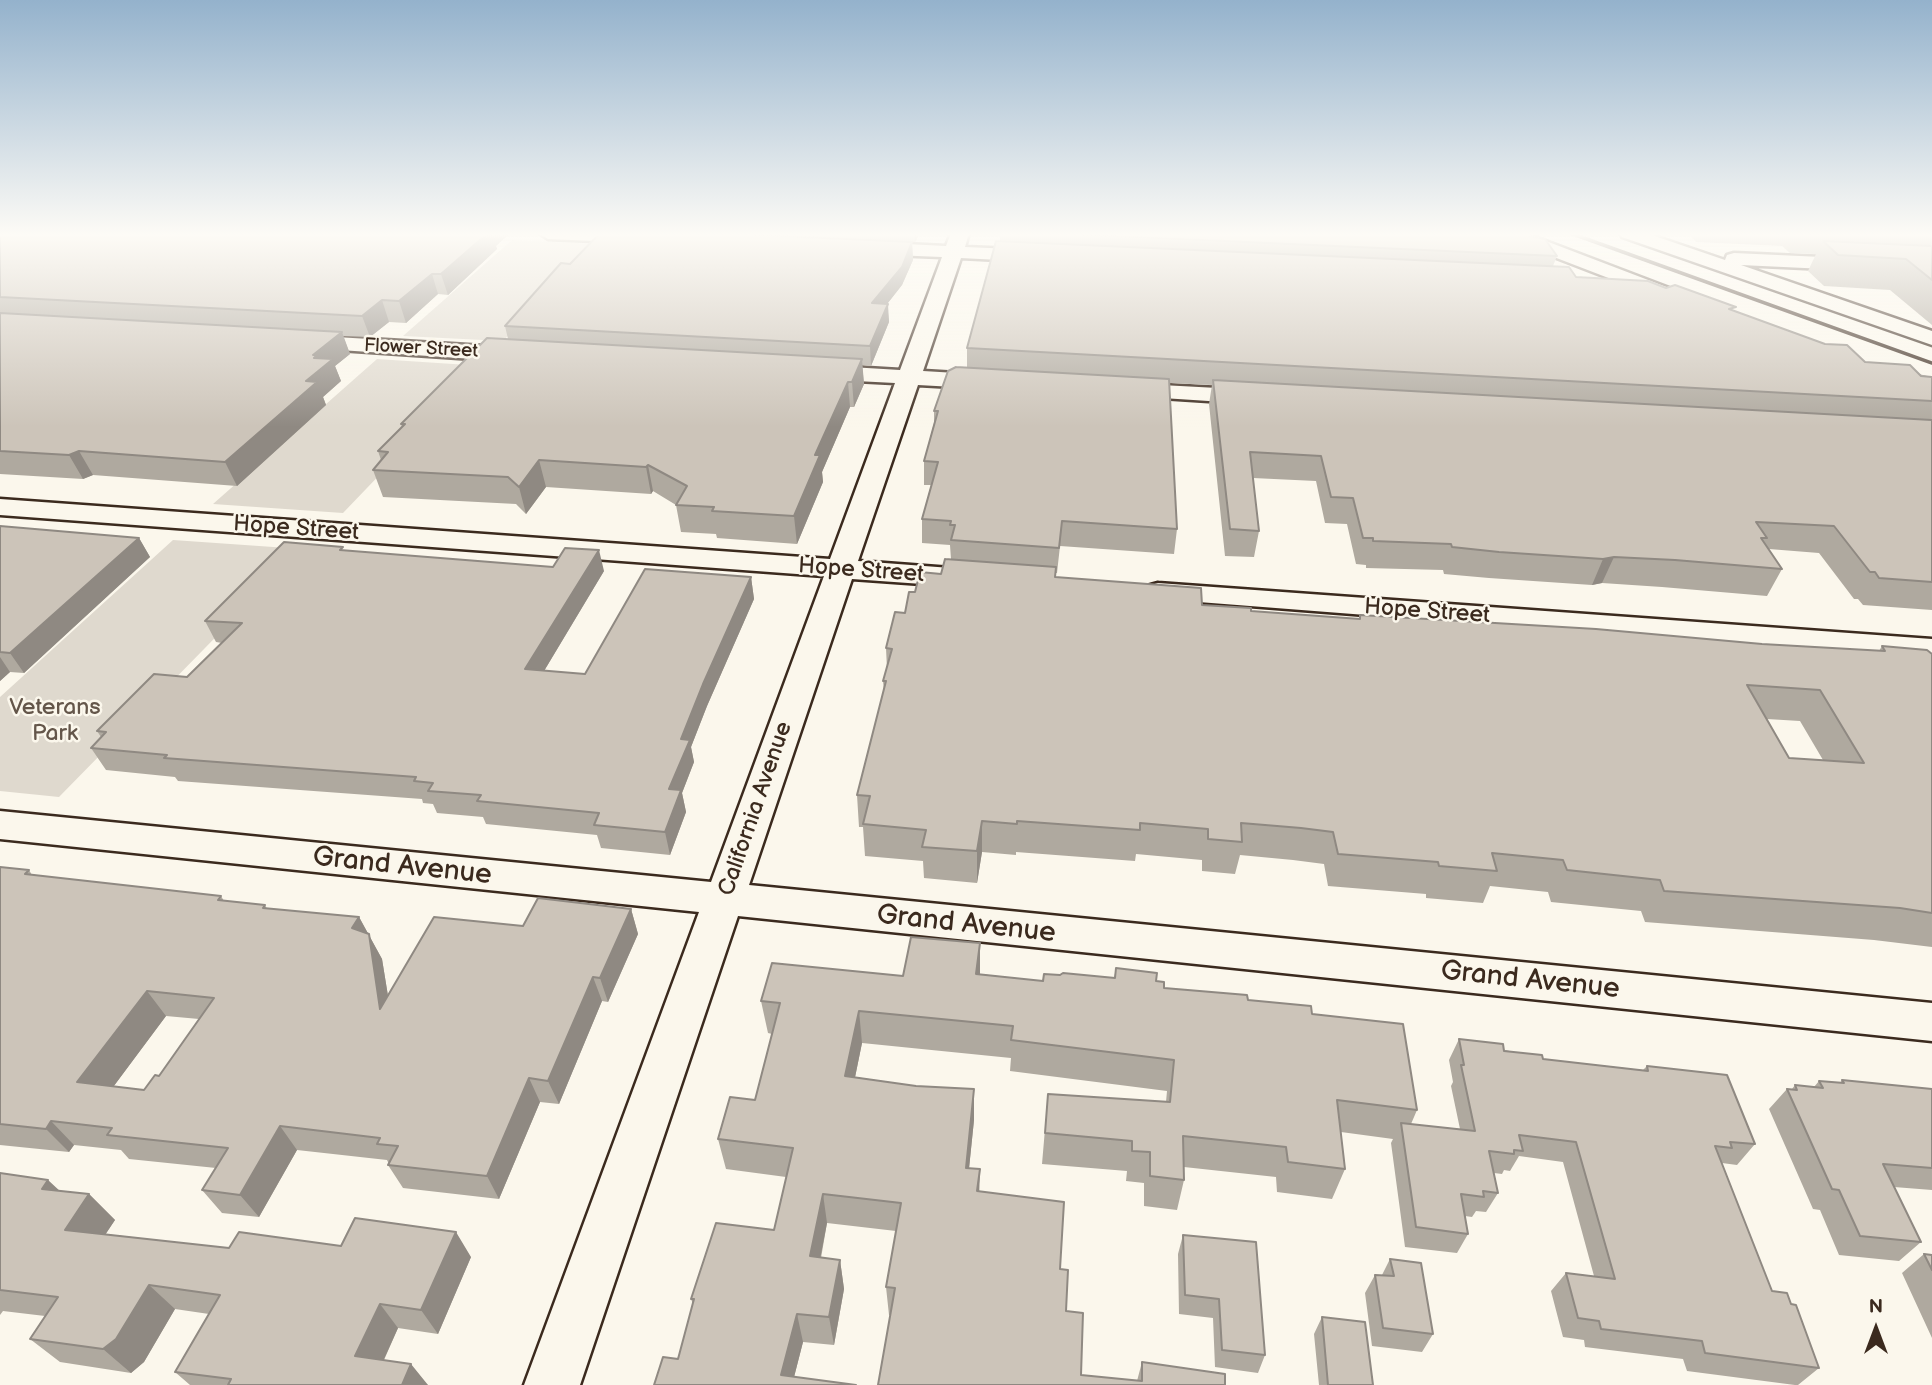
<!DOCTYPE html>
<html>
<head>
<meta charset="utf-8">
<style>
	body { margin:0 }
	#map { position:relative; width:1932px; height:1385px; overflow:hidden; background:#fbf7ec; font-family:"Balsamiq Sans",sans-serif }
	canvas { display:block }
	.north { position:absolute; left:1841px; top:1294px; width:70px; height:70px; -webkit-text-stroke:5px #fbf7ec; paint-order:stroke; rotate:0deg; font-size:19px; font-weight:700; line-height:28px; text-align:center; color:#3b2a1e }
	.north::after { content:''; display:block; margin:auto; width:24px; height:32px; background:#3b2a1e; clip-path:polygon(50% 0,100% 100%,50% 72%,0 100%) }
</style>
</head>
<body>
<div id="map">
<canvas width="1932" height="1385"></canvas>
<div class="north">N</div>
</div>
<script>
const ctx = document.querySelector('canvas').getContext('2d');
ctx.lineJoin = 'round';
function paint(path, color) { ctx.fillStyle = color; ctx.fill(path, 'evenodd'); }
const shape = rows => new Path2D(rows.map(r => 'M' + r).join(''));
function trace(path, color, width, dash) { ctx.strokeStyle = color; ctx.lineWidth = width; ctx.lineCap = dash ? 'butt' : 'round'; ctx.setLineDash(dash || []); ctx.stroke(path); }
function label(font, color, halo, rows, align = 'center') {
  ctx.font = font + ' "Balsamiq Sans",sans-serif'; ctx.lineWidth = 5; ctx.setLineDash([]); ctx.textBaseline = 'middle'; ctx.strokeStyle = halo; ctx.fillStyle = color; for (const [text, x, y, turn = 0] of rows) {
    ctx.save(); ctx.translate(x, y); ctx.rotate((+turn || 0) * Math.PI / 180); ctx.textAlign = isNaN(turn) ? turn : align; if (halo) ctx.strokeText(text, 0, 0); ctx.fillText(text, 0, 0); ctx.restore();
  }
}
const green = shape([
	[512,240,598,244,503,341,403,336],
	[377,359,484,366,343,513,213,504],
	[173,540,302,549,59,797,0,791,0,697]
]);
const minor = shape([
	[539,233,648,233,652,237,643,243,548,239,539,233],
	[951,233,969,233,965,247,1038,250,1048,256,1038,262,961,258,923,371,990,375,998,377,1002,382,998,387,990,389,918,385,858,561,964,569,974,572,979,578,974,584,964,587,852,579,749,885,1932,1003,1932,1041,738,916,580,1385,524,1385,699,912,0,839,0,811,711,882,824,576,0,515,0,499,830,559,895,383,817,379,809,377,806,372,809,367,817,365,900,370,942,257,868,254,859,248,868,242,946,246,951,233],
	[1500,233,1525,233,1677,291,1680,295,1677,299,1670,301,1663,299,1502,237,1500,233],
	[1620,233,1646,233,1725,260,1727,255,1734,253,1932,262,1932,274,1741,265,1932,331,1932,345,1622,237,1620,233],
	[303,335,518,348,526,350,529,355,526,360,518,362,295,347,292,342,295,337,303,335],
	[1124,383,1255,390,1263,392,1267,397,1263,402,1255,404,1116,395,1112,390,1116,385,1124,383],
	[1158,583,1932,639,1932,659,1147,598,1143,592,1147,586,1158,583]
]);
const rail = shape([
	[1570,233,1932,363]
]);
const wall = shape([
	[0,233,510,233,496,246,497,249,448,295,438,294,406,323,389,322,370,337,343,336,350,354,335,366,341,381,323,397,326,405,237,486,93,475,83,479,0,474],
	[600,233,920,233,915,242,868,240,912,242,913,260,902,285,887,304,889,322,871,366,862,365,864,384,854,407,850,407,822,472,823,482,797,544,717,538,716,534,681,532,676,505,653,491,651,494,546,487,526,514,516,504,383,497,373,470,381,460,378,451,402,427,401,424,508,339,505,326,570,264],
	[1000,233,1527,233,1529,236,1557,256,1553,266,1576,277,1734,311,1865,362,1932,377,1932,610,1863,605,1858,599,1854,599,1819,553,1769,549,1782,569,1767,596,1662,587,1602,583,1592,585,1489,578,1444,574,1443,570,1366,568,1366,565,1356,564,1347,524,1325,523,1316,481,1253,478,1259,531,1254,557,1225,556,1209,404,1212,385,1169,383,1177,529,1174,554,1060,546,1057,573,1056,573,1055,577,1202,605,1251,611,1359,619,1360,615,1762,644,1879,651,1882,646,1932,654,1932,947,1874,940,1645,922,1641,911,1551,902,1548,892,1490,886,1483,903,1426,898,1426,894,1328,886,1324,864,1293,860,1240,855,1235,874,1202,871,1202,860,1136,854,1135,861,1016,852,1016,855,982,852,977,883,924,878,923,861,865,856,863,827,859,827,857,795,884,691,883,681,887,669,886,648,905,613,915,592,941,574,951,559,950,545,922,543,922,519,931,485,924,485,924,461,934,423,934,411,967,368,967,348,1000,241],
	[1767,719,1800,721,1823,760,1789,758],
	[1673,233,1932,233,1932,325,1890,290,1824,286,1808,271,1816,254,1790,253,1782,246,1696,242,1690,235,1675,234],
	[0,526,139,538,150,557,24,673,10,672,0,681],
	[345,551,604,571,544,671,585,674,751,577,754,599,707,706,691,747,694,762,682,793,686,812,670,855,601,848,597,835,486,824,483,817,437,813,433,804,423,803,422,799,178,781,175,777,106,770,91,748,101,737,97,731,187,677,222,643,216,642,205,621],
	[0,867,29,870,32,875,221,896,224,901,265,905,267,909,359,917,382,959,388,996,523,926,631,909,638,934,608,1002,602,1001,559,1104,540,1102,499,1199,403,1188,388,1165,389,1164,387,1160,297,1150,259,1217,222,1213,202,1190,216,1168,129,1159,121,1150,74,1145,69,1152,0,1145],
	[166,1016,199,1019,159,1076,144,1090,113,1087],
	[980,943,980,974,1043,981,1114,978,1116,968,1156,981,1164,988,1248,1000,1312,1014,1417,1110,1411,1124,1460,1129,1451,1086,1453,1082,1449,1060,1459,1039,1543,1059,1643,1070,1647,1066,1755,1144,1737,1165,1722,1163,1772,1291,1791,1304,1819,1368,1798,1385,1795,1385,1687,1371,1683,1359,1585,1347,1584,1340,1563,1337,1551,1291,1566,1273,1594,1276,1563,1162,1519,1156,1510,1171,1504,1170,1502,1174,1494,1173,1498,1193,1486,1212,1476,1211,1472,1217,1465,1216,1468,1234,1457,1253,1405,1247,1391,1143,1393,1139,1341,1132,1345,1169,1332,1199,1277,1192,1276,1177,1184,1167,1184,1180,1177,1210,1144,1206,1144,1183,1126,1181,1127,1171,1042,1164,1048,1094,1166,1102,1167,1091,1010,1071,1011,1058,862,1043,855,1077,916,1086,974,1089,974,1120,969,1168,979,1191,1060,1269,1066,1311,1081,1375,1137,1381,1142,1362,1225,1385,878,1385,890,1315,889,1315,886,1287,896,1231,827,1223,821,1258,840,1260,844,1289,834,1345,803,1342,794,1377,654,1385,678,1359,693,1304,691,1299,774,1230,786,1177,726,1169,718,1139,755,1100,772,1034,768,1033,761,1001,903,976],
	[1842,1080,1932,1089,1932,1190,1894,1187,1921,1242,1899,1261,1839,1255,1820,1210,1813,1209,1769,1109,1787,1089,1792,1089,1795,1085,1814,1087,1819,1081,1840,1083],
	[0,1173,61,1191,89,1194,115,1220,105,1234,229,1248,341,1246,471,1257,438,1334,398,1328,384,1360,428,1385,190,1385,175,1372,209,1314,175,1309,144,1362,131,1373,60,1362,30,1339,45,1316,3,1311,0,1315],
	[1183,1235,1265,1355,1258,1373,1215,1367,1213,1318,1179,1314,1178,1254],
	[1924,1254,1932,1255,1932,1338,1902,1273],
	[1390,1259,1433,1334,1422,1352,1372,1346,1365,1293,1375,1275,1382,1275],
	[1322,1317,1373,1385,1319,1385,1314,1334]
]);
const shadedWall = shape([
	[488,233,510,233,496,246,497,249,448,295,441,274],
	[915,233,920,233,915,242],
	[912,242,913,260,902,285,873,322,872,303],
	[432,274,438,294,406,323,399,301],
	[382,300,389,322,370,337,362,316],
	[888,304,889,322,871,366,870,346],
	[342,332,350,354,335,366,341,381,323,397,326,405,237,486,225,462,306,381,313,355],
	[862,359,864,384,854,407,852,382],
	[848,382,850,407,822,472,823,482,797,544,794,516,815,455],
	[79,451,93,475,83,479,69,455],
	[539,460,546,487,526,514,519,487],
	[648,465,653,491,651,494,646,467],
	[139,538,150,557,24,673,10,653],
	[599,550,604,571,532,691,525,669],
	[1614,557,1602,583,1592,585,1603,559],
	[751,577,754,599,707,706,691,747,694,762,682,793,686,812,670,855,665,832,669,789,681,739,703,684],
	[0,657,10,672,0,681],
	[982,821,982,852,977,883,977,851],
	[631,909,638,934,608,1002,600,978],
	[359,917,382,959,394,1033,380,1009,352,928],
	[980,943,980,975,976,974],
	[593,977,602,1001,559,1104,548,1081],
	[147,991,166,1016,99,1106,77,1082],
	[859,1011,862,1043,849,1107,845,1076],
	[529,1078,540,1102,499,1199,487,1176],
	[974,1089,974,1120,966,1198,966,1168],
	[51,1121,74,1145,69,1152,46,1129],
	[280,1126,297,1150,259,1217,240,1195],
	[980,1169,979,1199,977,1191],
	[48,1180,75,1205,42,1189],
	[89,1194,115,1220,92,1255,65,1230],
	[823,1194,827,1223,815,1285,810,1256],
	[456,1232,471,1257,438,1334,421,1310],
	[840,1260,844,1289,834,1345,829,1317],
	[149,1285,175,1309,144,1362,131,1373,103,1349],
	[380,1304,398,1328,375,1379,355,1356],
	[797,1314,803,1342,792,1385,781,1375],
	[411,1364,428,1385,402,1385]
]);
const building = shape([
	[0,233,488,233,441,274,432,274,399,301,382,300,362,316,0,297,0,233],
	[600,233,715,233,912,242,902,267,872,303,888,304,870,346,505,326,561,263,570,264,600,233],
	[1047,233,1527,233,1529,236,1545,239,1557,256,1047,233],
	[996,241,1569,267,1576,277,1648,281,1666,288,1675,285,1736,307,1729,309,1825,344,1847,345,1865,362,1910,365,1921,376,1932,377,1932,401,967,348,996,241],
	[1823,241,1932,246,1932,280,1906,259,1838,255,1823,241],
	[0,313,342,332,313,355,317,355,314,358,333,359,306,381,317,382,225,462,79,451,69,455,0,451,0,313],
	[487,338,862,359,852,382,848,382,815,455,820,455,794,516,712,511,714,507,676,505,687,486,648,465,646,467,539,460,519,487,508,477,373,470,388,452,378,451,405,424,401,424,487,338],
	[956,367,1169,379,1177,529,1062,521,1059,548,951,540,955,525,950,525,951,521,922,519,938,462,924,461,938,411,934,411,948,371,956,367],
	[1213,380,1932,420,1932,582,1879,578,1875,572,1870,572,1834,526,1756,522,1767,538,1761,538,1782,569,1675,560,1614,557,1603,559,1499,552,1452,547,1451,544,1373,541,1373,538,1363,538,1353,498,1331,497,1321,456,1250,452,1259,531,1230,529,1213,380],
	[0,526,139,538,10,653,0,652,0,526],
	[284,542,343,547,340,550,553,567,565,548,599,550,525,669,585,674,645,569,751,577,703,684,681,739,690,740,669,789,681,790,665,832,594,825,599,813,477,801,481,795,428,791,433,783,414,781,416,777,164,758,167,755,91,748,106,732,97,731,154,674,187,677,242,623,205,621,284,542],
	[945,559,1056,567,1055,577,1201,588,1202,605,1251,608,1251,611,1360,619,1360,615,1596,629,1762,644,1885,651,1882,646,1927,650,1932,654,1932,913,1900,908,1664,891,1660,880,1567,870,1563,860,1492,853,1497,871,1439,866,1438,862,1338,854,1333,832,1301,828,1241,823,1242,842,1208,839,1208,829,1140,823,1140,830,1017,821,1017,824,982,821,977,851,922,847,926,830,863,824,870,796,857,795,886,681,883,681,892,649,886,648,895,612,905,613,909,592,915,592,920,572,941,574,945,559],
	[1747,685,1820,690,1864,763,1789,758,1747,685],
	[0,867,29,870,25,874,221,896,218,900,265,905,263,908,359,917,352,928,369,934,380,1009,434,917,523,926,538,898,631,909,600,978,593,977,548,1081,529,1078,487,1176,388,1165,398,1146,377,1144,380,1138,280,1126,240,1195,202,1190,228,1148,107,1135,112,1128,51,1121,46,1129,0,1124,0,867],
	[147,991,214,998,159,1076,155,1075,144,1090,77,1082,147,991],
	[911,937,980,943,976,974,1043,981,1044,974,1060,975,1063,973,1115,978,1116,968,1157,973,1156,981,1164,982,1164,988,1247,995,1248,1000,1311,1006,1312,1014,1403,1024,1417,1110,1337,1100,1345,1169,1288,1162,1286,1147,1183,1136,1184,1180,1150,1176,1150,1152,1132,1151,1132,1141,1045,1133,1048,1094,1170,1102,1174,1060,1011,1040,1013,1026,859,1011,845,1076,916,1086,974,1089,966,1168,980,1169,977,1191,1064,1202,1060,1269,1068,1270,1066,1311,1083,1313,1081,1375,1142,1381,1142,1362,1225,1374,1225,1385,878,1385,895,1288,886,1287,901,1203,823,1194,810,1256,840,1260,829,1317,797,1314,781,1375,856,1385,654,1385,663,1357,678,1359,694,1299,691,1299,716,1223,774,1230,793,1148,718,1139,730,1097,755,1100,780,1003,761,1001,772,963,903,976,911,937],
	[1459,1039,1503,1044,1504,1051,1542,1055,1543,1059,1648,1071,1647,1066,1727,1075,1755,1144,1730,1142,1732,1148,1715,1146,1772,1291,1787,1293,1791,1304,1796,1305,1819,1368,1705,1353,1702,1341,1601,1329,1599,1321,1578,1318,1566,1273,1615,1279,1576,1142,1519,1135,1523,1151,1514,1150,1514,1154,1489,1151,1498,1193,1483,1191,1484,1197,1461,1194,1468,1234,1416,1227,1401,1123,1475,1131,1461,1065,1464,1065,1459,1039],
	[1842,1080,1932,1089,1932,1168,1883,1164,1921,1242,1860,1236,1839,1190,1832,1189,1787,1089,1797,1090,1795,1085,1823,1088,1819,1081,1844,1083,1842,1080],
	[0,1173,48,1180,42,1189,89,1194,65,1230,229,1248,239,1232,341,1246,355,1218,456,1232,421,1310,380,1304,355,1356,411,1364,402,1385,228,1385,231,1379,175,1372,220,1295,149,1285,116,1339,103,1349,30,1339,58,1297,0,1290,0,1173],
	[1183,1235,1256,1242,1265,1355,1222,1350,1219,1299,1185,1295,1183,1235],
	[1924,1254,1932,1255,1932,1270,1924,1254],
	[1390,1259,1421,1263,1433,1334,1383,1328,1375,1275,1394,1276,1390,1259],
	[1322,1317,1365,1322,1373,1385,1328,1385,1322,1317]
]);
const farStreetnames = [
	["Flower Street",421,349,3]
];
const streetNames = [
	["Hope Street",296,529,4],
	["Hope Street",861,571,4],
	["Hope Street",1427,612,4],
	["California Avenue",756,809,-71]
];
const parkNames = [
	["Veterans",55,708],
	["Park",55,734]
];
const nearStreetnames = [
	["Grand Avenue",402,867,6],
	["Grand Avenue",966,925,6],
	["Grand Avenue",1530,981,6]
];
paint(green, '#dfd9ce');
trace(minor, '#3b2a1e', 5);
paint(minor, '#fbf7ec');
trace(rail, '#3b2a1e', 3.5);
paint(wall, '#afa99f');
paint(shadedWall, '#8f8982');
paint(building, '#ccc4b9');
trace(building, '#8f8982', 2);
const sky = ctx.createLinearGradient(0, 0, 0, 427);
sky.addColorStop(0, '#94b2cc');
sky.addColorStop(0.55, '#fdfbf6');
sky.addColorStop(1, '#fdfbf600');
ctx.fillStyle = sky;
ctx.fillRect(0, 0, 1932, 427);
label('19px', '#3b2a1e', '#fbf7ec', farStreetnames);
label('23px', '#3b2a1e', '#fbf7ec', streetNames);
label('23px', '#64564a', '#fbf7ec', parkNames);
label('28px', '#3b2a1e', '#fbf7ec', nearStreetnames);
</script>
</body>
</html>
